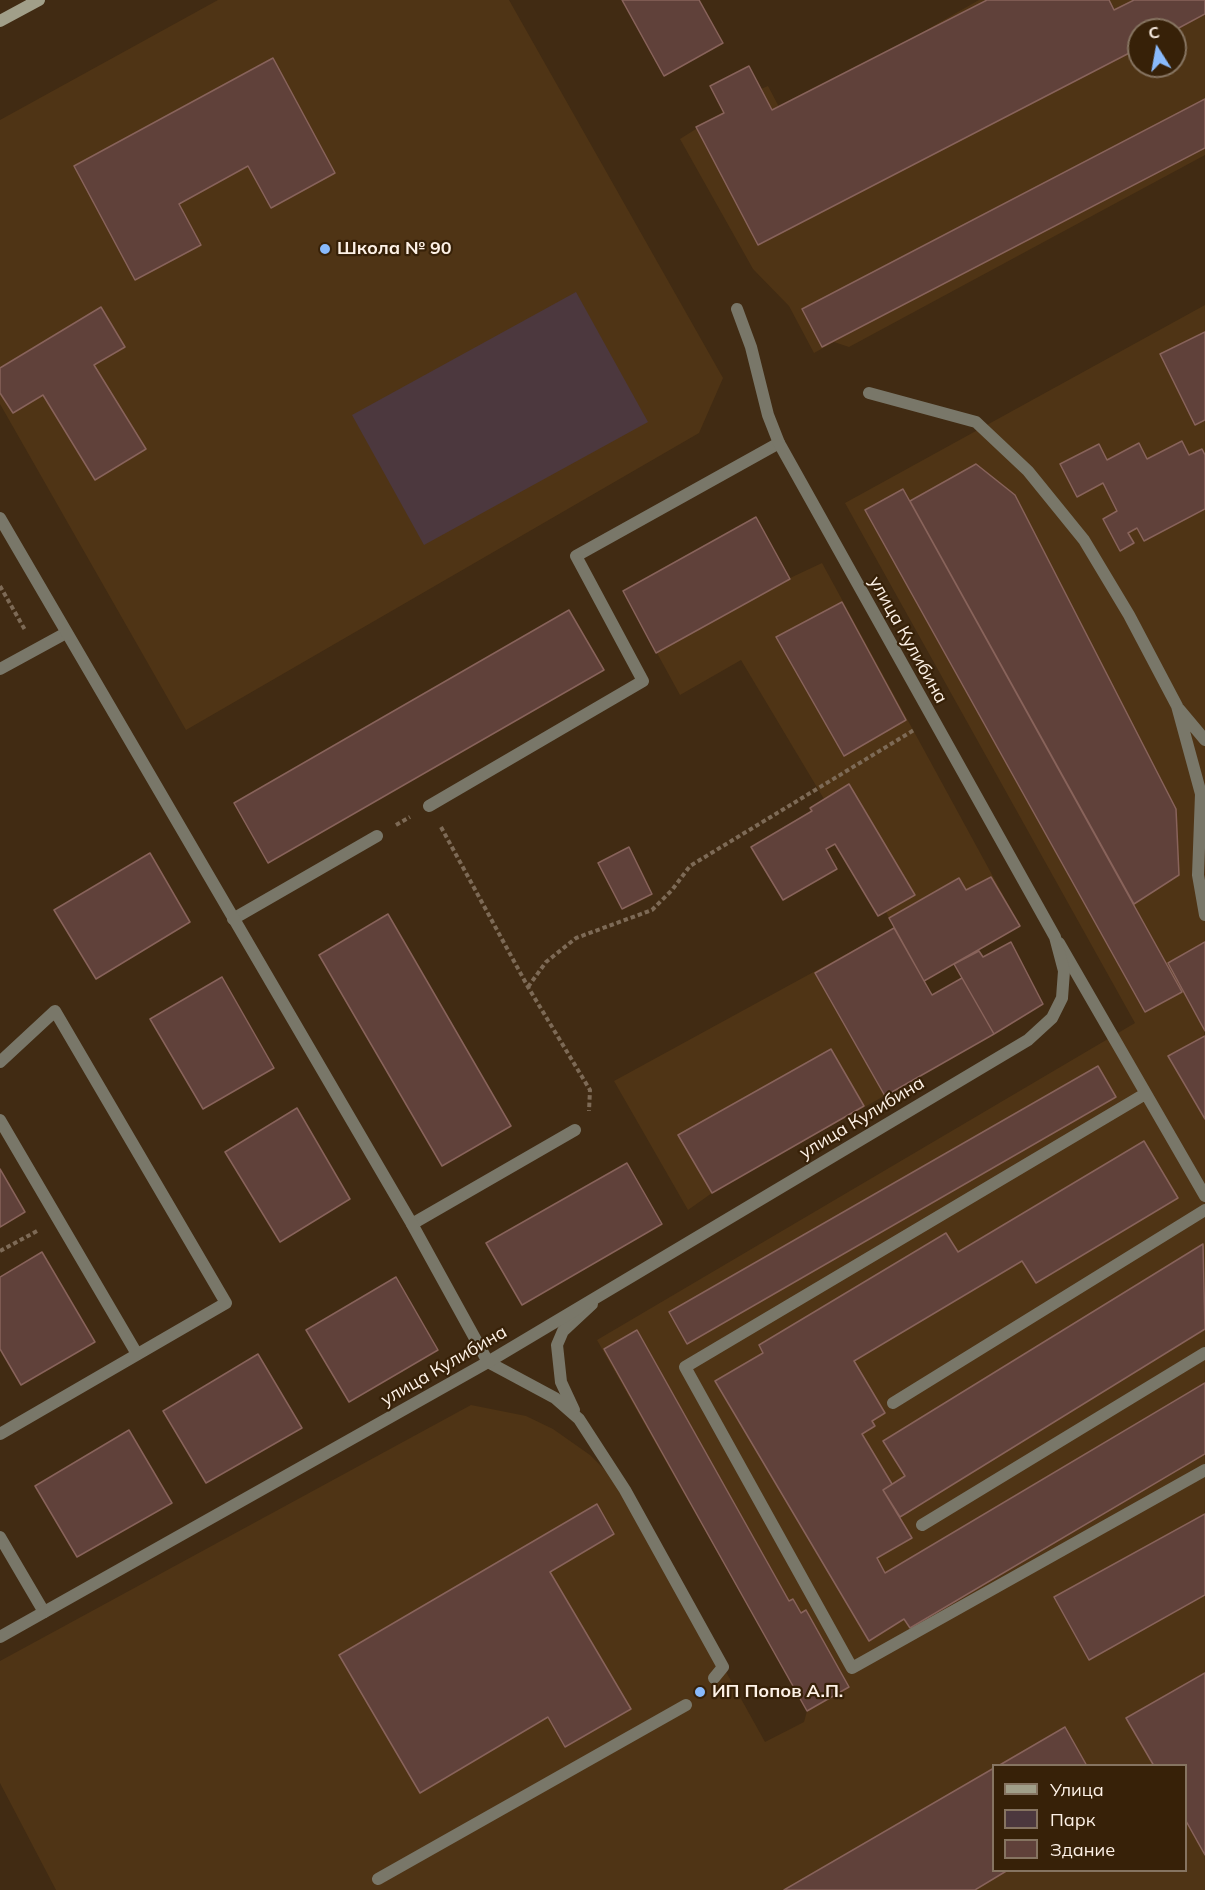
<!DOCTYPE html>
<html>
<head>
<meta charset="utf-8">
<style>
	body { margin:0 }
	#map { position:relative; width:1205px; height:1890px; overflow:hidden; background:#412b13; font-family:Mulish,sans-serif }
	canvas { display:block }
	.legend { position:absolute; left:992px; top:1764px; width:195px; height:108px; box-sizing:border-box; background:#372108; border:2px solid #867461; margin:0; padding:8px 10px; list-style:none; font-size:18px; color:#fdf1e6 }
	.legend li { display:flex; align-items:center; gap:12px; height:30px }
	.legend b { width:30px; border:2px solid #867461 }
	.north { position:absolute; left:1127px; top:18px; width:60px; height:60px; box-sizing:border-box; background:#372108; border:2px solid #867461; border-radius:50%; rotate:349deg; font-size:16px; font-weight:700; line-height:24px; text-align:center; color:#fdf1e6 }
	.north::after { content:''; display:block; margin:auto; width:21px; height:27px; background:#89bafc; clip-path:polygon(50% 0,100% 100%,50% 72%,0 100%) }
</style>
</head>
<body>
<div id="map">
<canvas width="1205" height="1890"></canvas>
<ul class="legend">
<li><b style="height:8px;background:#a19f89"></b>Улица</li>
<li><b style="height:16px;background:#4c383e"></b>Парк</li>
<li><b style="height:16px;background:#60413a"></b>Здание</li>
</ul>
<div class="north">С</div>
</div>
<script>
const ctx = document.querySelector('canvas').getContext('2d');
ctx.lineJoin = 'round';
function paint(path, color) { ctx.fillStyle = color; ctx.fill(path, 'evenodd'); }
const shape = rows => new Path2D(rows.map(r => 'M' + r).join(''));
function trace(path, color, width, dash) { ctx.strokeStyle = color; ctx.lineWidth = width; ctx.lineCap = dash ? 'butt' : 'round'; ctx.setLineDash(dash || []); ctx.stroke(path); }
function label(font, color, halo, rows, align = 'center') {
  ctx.font = font + ' Mulish,sans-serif'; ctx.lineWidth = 4.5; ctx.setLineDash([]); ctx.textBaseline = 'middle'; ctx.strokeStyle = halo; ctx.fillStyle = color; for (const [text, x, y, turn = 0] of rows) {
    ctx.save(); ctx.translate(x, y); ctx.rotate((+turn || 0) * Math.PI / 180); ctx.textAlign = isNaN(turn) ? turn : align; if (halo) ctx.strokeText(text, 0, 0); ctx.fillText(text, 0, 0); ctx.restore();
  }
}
const built = shape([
	[218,0,509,0,723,378,699,433,186,730,0,404,0,120],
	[979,0,1205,0,1205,155,849,347,834,342,814,353,789,306,753,269,680,139,723,112,710,86,749,66,761,89,768,86,779,107,907,41],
	[1139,30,1175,30,1175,66,1139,66],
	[1205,305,1205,1890,56,1890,0,1783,0,1661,471,1405,526,1416,553,1429,590,1455,625,1490,765,1742,804,1722,807,1711,597,1340,1135,1023,845,503],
	[994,1766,1186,1766,1186,1870,994,1870],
	[756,517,790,578,822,563,1020,926,925,981,932,995,962,978,994,1034,712,1193,688,1210,614,1081,894,928,886,912,878,916,835,844,826,849,837,869,783,900,751,847,812,812,810,808,824,799,741,660,680,695,623,591]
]);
const green = shape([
	[576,292,648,422,424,545,352,415]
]);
const building = shape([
	[622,0,699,0,723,43,664,76,622,0],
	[987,0,1109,0,1114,10,1134,0,1205,0,1205,14,1175,30,1139,30,1139,48,758,245,696,127,724,113,710,86,749,66,772,110,987,0],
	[273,58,335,173,271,208,248,166,179,204,201,245,135,280,74,166,273,58],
	[1205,99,1205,148,822,347,802,309,1205,99],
	[101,307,125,347,94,365,146,449,95,480,43,395,13,413,0,393,0,368,101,307],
	[1205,332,1205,420,1195,425,1160,354,1205,332],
	[1182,441,1189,455,1202,449,1205,455,1205,509,1144,541,1137,528,1128,533,1134,543,1120,551,1103,519,1117,511,1103,483,1077,497,1060,464,1099,444,1107,460,1139,443,1147,459,1182,441],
	[976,464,1015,495,1176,809,1179,875,1134,904,910,501,976,464],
	[903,489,1182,992,1145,1012,865,510,903,489],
	[756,517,790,579,656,653,623,591,756,517],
	[842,602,906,720,844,756,776,637,842,602],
	[569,610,604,670,268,863,234,803,569,610],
	[849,784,915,895,878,916,835,844,826,849,837,869,783,900,751,847,812,811,810,808,849,784],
	[629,847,652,894,622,909,598,863,629,847],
	[150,853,190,922,96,979,54,910,150,853],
	[991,877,1020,926,924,981,889,918,959,878,966,890,991,877],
	[388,914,511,1126,442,1166,319,955,388,914],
	[894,928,932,995,962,978,994,1034,885,1096,815,973,894,928],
	[1011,942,1043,1004,994,1034,954,964,979,951,983,957,1011,942],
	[1205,942,1205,1031,1168,963,1205,942],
	[222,977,274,1068,203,1109,150,1019,222,977],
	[1205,1036,1205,1119,1168,1056,1205,1036],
	[831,1049,864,1106,712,1193,678,1135,831,1049],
	[1098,1066,1116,1097,687,1344,669,1312,1098,1066],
	[297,1108,350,1199,280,1242,225,1152,297,1108],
	[1144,1141,1178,1198,1036,1283,1022,1261,854,1361,885,1413,872,1421,875,1426,862,1434,892,1484,883,1490,912,1538,877,1558,885,1573,1205,1383,1205,1454,910,1628,904,1619,869,1641,715,1381,763,1353,759,1345,946,1233,958,1252,1144,1141],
	[627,1163,662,1224,522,1305,486,1243,627,1163],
	[0,1169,25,1212,0,1227,0,1169],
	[1203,1244,1205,1329,900,1517,883,1490,905,1476,883,1441,1203,1244],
	[42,1252,95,1342,21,1385,0,1349,0,1277,42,1252],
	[396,1277,438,1350,349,1402,306,1330,396,1277],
	[637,1330,789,1601,793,1599,801,1613,806,1610,849,1687,807,1711,604,1349,637,1330],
	[258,1354,302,1428,206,1483,163,1411,258,1354],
	[129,1430,172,1503,77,1557,35,1486,129,1430],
	[597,1504,614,1534,550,1572,631,1709,565,1747,548,1717,420,1793,339,1655,597,1504],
	[1205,1514,1205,1595,1089,1660,1054,1597,1205,1514],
	[1205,1673,1205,1855,1186,1821,1186,1766,1154,1766,1126,1718,1205,1673],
	[1065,1727,1087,1766,998,1766,1065,1727],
	[994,1768,994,1870,1008,1870,975,1890,784,1890,994,1768]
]);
const path = shape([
	[0,586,25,630],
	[396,825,410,817],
	[441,827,528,987,590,1090,589,1111],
	[528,987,546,962,576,938,652,910,672,890,690,866,914,730],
	[0,1251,39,1230]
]);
const lane = shape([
	[869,393,976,422,1028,471,1084,540,1129,615,1177,706,1201,794,1198,875,1205,915],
	[0,669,66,633],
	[1179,709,1205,740],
	[429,806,643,681,576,556,779,443],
	[233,919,377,836],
	[1059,943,1205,1196],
	[0,1062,55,1011,226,1303,0,1434],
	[1145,1094,685,1367,852,1668,1205,1470],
	[0,1120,137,1354],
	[412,1224,575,1130],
	[488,1362,555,1398,579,1419,625,1490,723,1667,714,1678],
	[893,1403,1205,1210],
	[574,1410,561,1382,557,1345,563,1331,592,1304],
	[922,1525,1205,1353],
	[0,1537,44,1612],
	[378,1879,686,1705]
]);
const street = shape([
	[0,518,412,1224,488,1362],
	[0,1637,488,1362,1028,1040,1052,1018,1062,998,1064,971,1055,937,779,443,768,415,751,347,737,309]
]);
const secondary = shape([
	[0,21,39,0]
]);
const markers = [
	[325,249,6,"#89bafc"],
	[700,1692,6,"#89bafc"]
];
const poiNames = [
	["Школа № 90",337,249],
	["ИП Попов А.П.",712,1692]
];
const streetNames = [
	["улица Кулибина",908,640,61],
	["улица Кулибина",862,1118,-31],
	["улица Кулибина",444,1366,-30]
];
paint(built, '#4f3415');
paint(green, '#4c383e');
paint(building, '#60413a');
trace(building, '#88635b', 1.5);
trace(path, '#7d6a56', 4, [4.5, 3]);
trace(lane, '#797769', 12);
trace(street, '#797769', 12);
trace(secondary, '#a19f89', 12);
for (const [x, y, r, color] of markers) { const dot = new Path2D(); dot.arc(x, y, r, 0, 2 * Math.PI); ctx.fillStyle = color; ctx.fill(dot); trace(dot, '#372108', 2); }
label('bold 18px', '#fdf1e6', '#372108', poiNames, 'left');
label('18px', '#fdf1e6', '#372108', streetNames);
</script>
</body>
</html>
